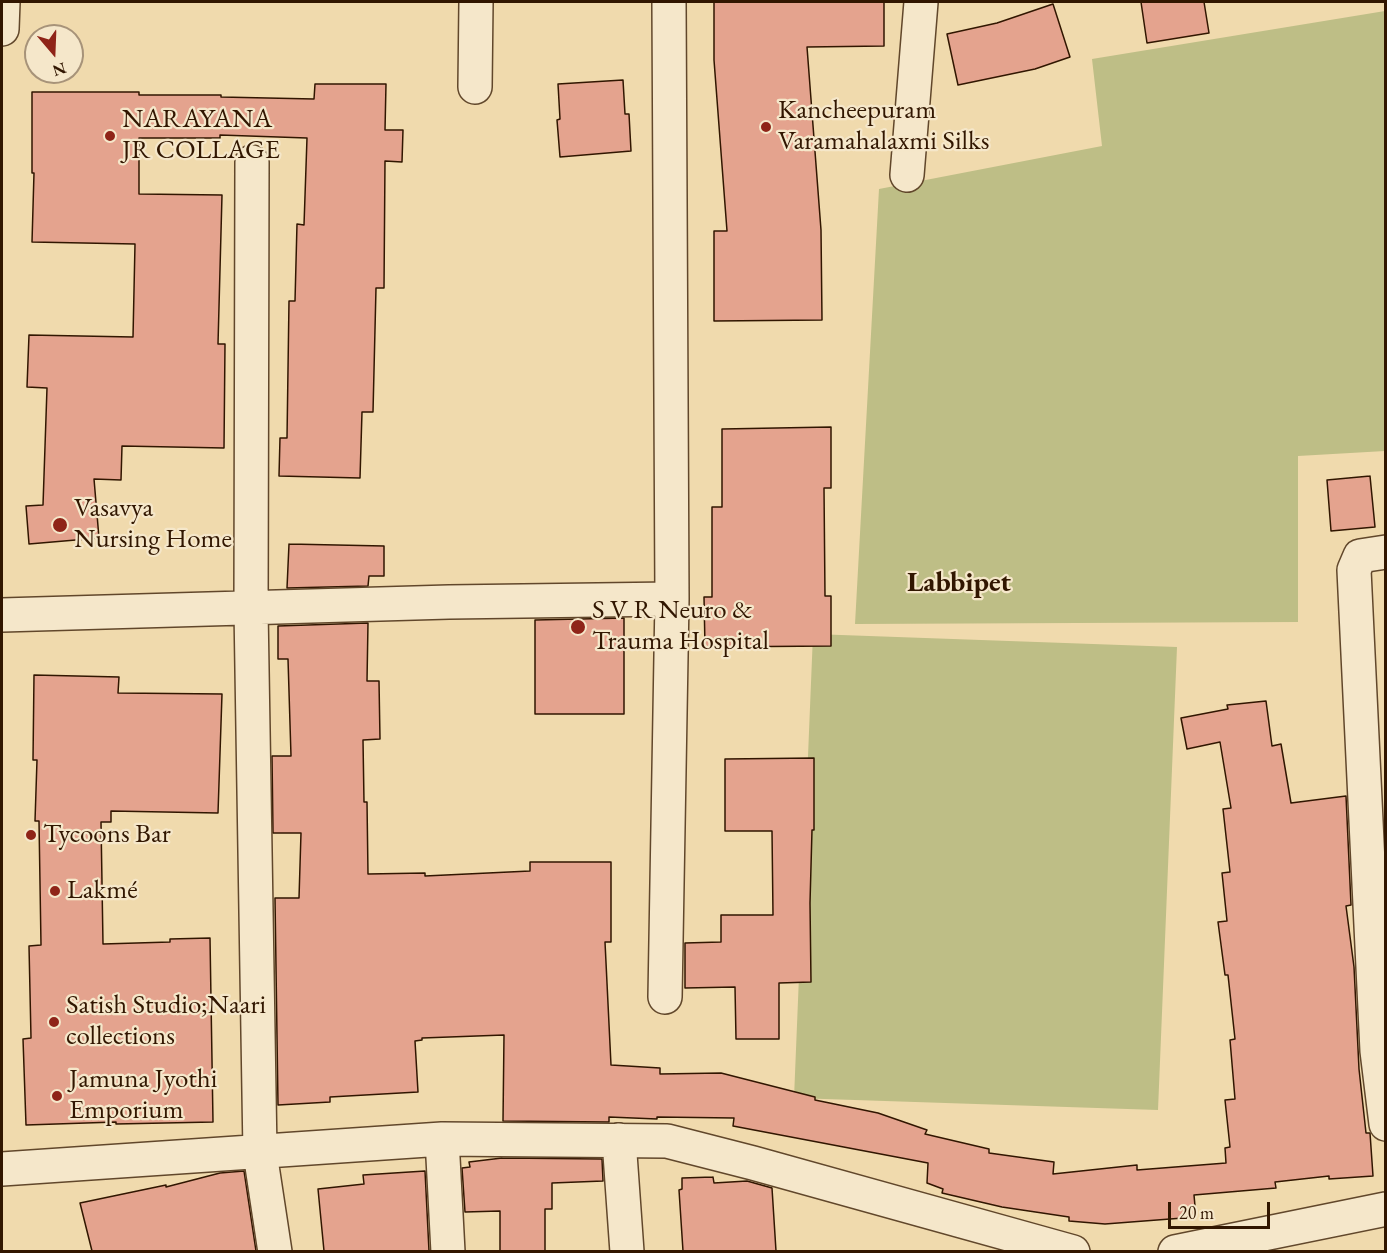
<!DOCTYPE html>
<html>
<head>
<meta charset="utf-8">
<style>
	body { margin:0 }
	#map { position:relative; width:1387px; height:1253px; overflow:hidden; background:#f0daad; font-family:"EB Garamond",serif }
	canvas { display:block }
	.frame { position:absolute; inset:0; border:3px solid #311600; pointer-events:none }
	.north { position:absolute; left:24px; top:24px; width:60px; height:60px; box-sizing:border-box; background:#f5e7ca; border:2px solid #a79379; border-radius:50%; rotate:161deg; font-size:16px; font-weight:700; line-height:24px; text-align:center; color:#311600 }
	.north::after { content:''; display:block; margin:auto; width:21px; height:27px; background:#8f2418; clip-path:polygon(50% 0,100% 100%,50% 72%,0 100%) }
	.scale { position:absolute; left:1168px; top:1202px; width:102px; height:27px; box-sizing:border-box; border:3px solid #311600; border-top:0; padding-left:8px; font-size:18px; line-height:21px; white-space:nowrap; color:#311600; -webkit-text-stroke:4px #f5e7ca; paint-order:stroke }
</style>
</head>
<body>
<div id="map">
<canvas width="1387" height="1253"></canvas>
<div class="frame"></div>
<div class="north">N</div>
<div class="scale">20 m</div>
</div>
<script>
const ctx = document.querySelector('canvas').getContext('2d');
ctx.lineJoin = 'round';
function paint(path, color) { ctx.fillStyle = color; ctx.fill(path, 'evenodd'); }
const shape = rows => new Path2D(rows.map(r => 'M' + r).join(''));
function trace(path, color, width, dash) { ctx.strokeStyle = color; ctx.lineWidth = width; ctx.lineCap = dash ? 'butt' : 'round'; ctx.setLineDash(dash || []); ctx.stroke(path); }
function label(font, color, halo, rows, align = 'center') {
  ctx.font = font + ' "EB Garamond",serif'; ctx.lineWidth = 4.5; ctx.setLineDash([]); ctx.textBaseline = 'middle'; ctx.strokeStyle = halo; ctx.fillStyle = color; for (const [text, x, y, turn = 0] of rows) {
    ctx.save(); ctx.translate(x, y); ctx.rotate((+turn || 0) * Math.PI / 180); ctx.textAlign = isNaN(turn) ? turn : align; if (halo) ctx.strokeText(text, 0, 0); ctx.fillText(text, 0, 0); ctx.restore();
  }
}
const green = shape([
	[1385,11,1385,451,1298,456,1298,622,855,624,879,189,1102,146,1092,59],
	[813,634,1177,647,1158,1110,794,1098]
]);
const building = shape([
	[714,2,884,2,884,46,807,47,821,230,822,320,714,321,714,231,727,231,714,60,714,2],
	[1141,2,1204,2,1209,33,1147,43,1141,2],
	[1053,4,1070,57,1035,69,958,85,947,34,997,23,1053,4],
	[623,80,625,114,629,114,631,151,560,157,557,120,560,119,558,84,623,80],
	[315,84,386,84,385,130,403,130,402,162,385,161,384,288,376,288,373,412,362,412,360,478,279,476,280,438,287,438,289,301,295,301,297,224,304,225,307,138,220,135,220,138,139,138,139,194,222,195,218,344,225,344,224,448,122,446,121,480,94,479,99,538,29,544,26,506,43,505,47,388,27,387,29,335,133,337,135,244,32,242,34,173,32,173,32,92,139,92,139,95,221,95,221,97,314,99,315,84],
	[831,427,831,488,824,488,825,596,831,596,831,646,705,647,704,597,712,597,712,507,722,507,722,429,831,427],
	[1370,476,1375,527,1331,531,1327,480,1370,476],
	[289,544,384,546,384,576,369,576,368,586,287,588,289,544],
	[624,618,624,714,535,714,535,620,624,618],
	[368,623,367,681,379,681,380,739,363,740,364,802,367,802,368,874,425,873,425,876,530,871,530,862,611,862,611,942,605,942,611,1065,660,1068,660,1074,721,1073,815,1097,815,1100,878,1113,927,1130,925,1134,989,1149,989,1153,1054,1162,1053,1174,1137,1165,1137,1170,1226,1163,1225,1148,1230,1147,1225,1100,1235,1099,1230,1040,1235,1039,1228,975,1225,975,1218,922,1227,921,1222,873,1230,872,1223,809,1231,808,1220,742,1187,749,1181,718,1228,709,1227,705,1266,701,1272,746,1281,744,1291,803,1346,796,1351,905,1346,906,1354,967,1359,1069,1366,1133,1370,1133,1373,1176,1329,1179,1329,1176,1275,1182,1276,1188,1194,1195,1196,1217,1105,1224,1069,1221,1069,1217,1002,1207,942,1193,943,1189,927,1183,928,1163,733,1126,734,1118,657,1117,657,1119,609,1117,609,1122,503,1121,504,1035,422,1038,422,1040,415,1041,418,1092,330,1097,330,1102,278,1105,275,898,299,898,301,833,273,833,272,756,291,756,288,659,278,659,278,626,368,623],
	[34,675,119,677,118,693,222,694,218,813,111,811,111,822,101,822,103,944,170,942,170,939,210,938,213,1122,116,1124,116,1122,26,1125,23,1039,31,1038,29,946,41,945,39,821,35,821,37,760,33,760,34,675],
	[814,758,814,830,812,830,810,903,811,982,779,983,779,1039,736,1039,735,987,685,988,685,943,721,942,721,915,773,915,772,831,725,831,725,759,814,758],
	[502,1158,602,1159,603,1181,552,1183,552,1209,545,1209,545,1251,500,1251,500,1211,465,1212,462,1168,470,1167,469,1162,502,1158],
	[244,1171,256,1251,92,1251,80,1203,166,1185,166,1187,220,1173,244,1171],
	[425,1171,429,1251,324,1251,318,1189,364,1184,363,1175,425,1171],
	[713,1177,714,1183,747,1181,772,1188,776,1251,683,1251,679,1190,682,1189,682,1178,713,1177]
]);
const minor = shape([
	[475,87,476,2],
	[252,162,251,609,260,1153,275,1252],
	[907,175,921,2],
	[1386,552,1360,556,1354,570,1377,1051,1386,1124],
	[2,615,449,602,672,599],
	[665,997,672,599,669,2],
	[442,1139,448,1252],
	[619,1140,627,1252],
	[2,1169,442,1139,667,1141,753,1163,1073,1252],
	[1175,1252,1386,1209]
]);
const tertiary = shape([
	[2,29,3,2]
]);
const markers = [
	[766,127,6,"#8f2418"],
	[110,136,6,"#8f2418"],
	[60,525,8,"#8f2418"],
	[578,627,8,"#8f2418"],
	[31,835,6,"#8f2418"],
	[55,891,6,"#8f2418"],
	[54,1022,6,"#8f2418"],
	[57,1096,6,"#8f2418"]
];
const poiNames = [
	["Kancheepuram",778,111],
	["Varamahalaxmi Silks",778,142],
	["NARAYANA",122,120],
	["JR COLLAGE",122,151],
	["Vasavya",74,509],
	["Nursing Home",74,540],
	["S V R Neuro &",592,611],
	["Trauma Hospital",592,642],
	["Tycoons Bar",43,835],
	["Lakmé",67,891],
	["Satish Studio;Naari",66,1006],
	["collections",66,1037],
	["Jamuna Jyothi",69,1080],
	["Emporium",69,1111]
];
const neighbourhoodNames = [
	["Labbipet",959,583]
];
paint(green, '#bebe86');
paint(building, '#e4a38e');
trace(building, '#311600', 1.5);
trace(minor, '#61472b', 36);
trace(tertiary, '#61472b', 36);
trace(minor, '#f5e7ca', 33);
trace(tertiary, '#f5e7ca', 33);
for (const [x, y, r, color] of markers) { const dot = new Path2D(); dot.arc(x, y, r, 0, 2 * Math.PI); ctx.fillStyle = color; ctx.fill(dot); trace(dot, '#f5e7ca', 2); }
label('27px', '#311600', '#f5e7ca', poiNames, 'left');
label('bold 28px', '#311600', '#f5e7ca', neighbourhoodNames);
</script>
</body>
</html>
